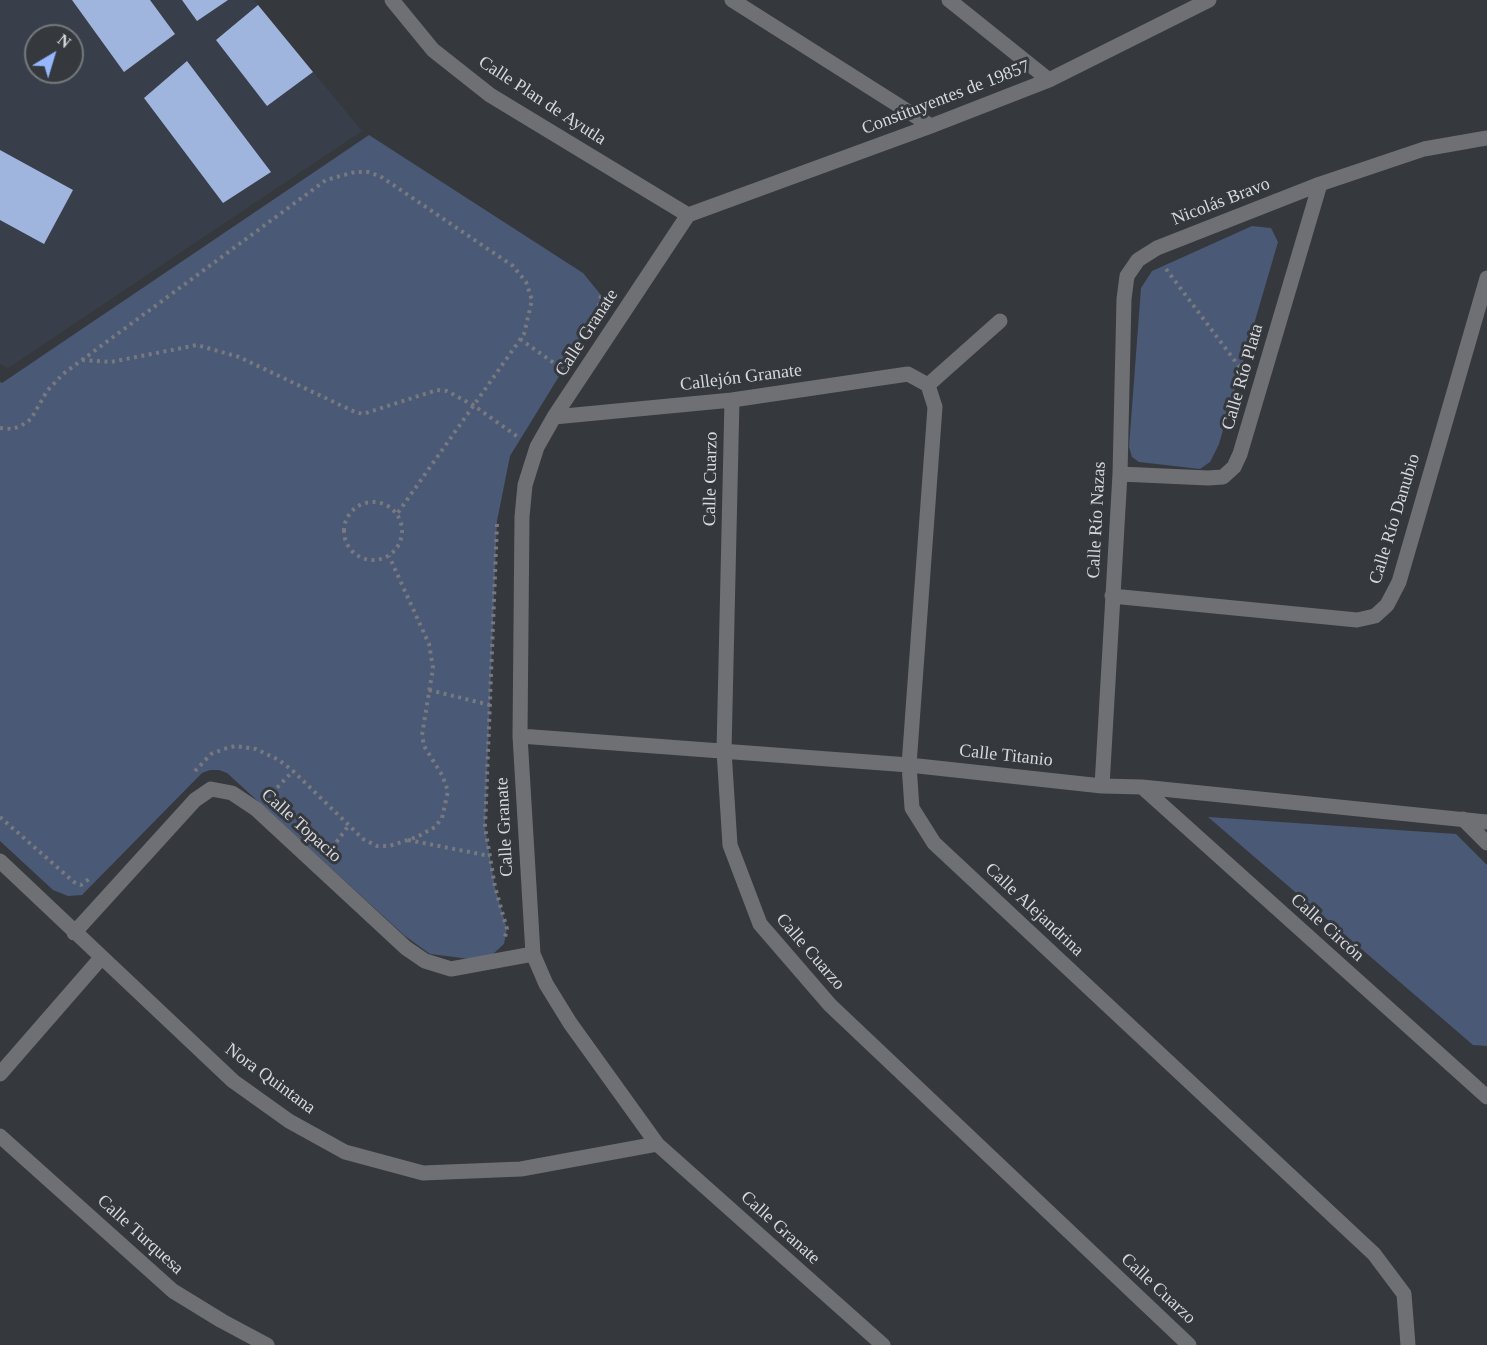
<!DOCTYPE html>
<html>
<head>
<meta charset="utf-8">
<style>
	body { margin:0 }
	#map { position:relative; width:1487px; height:1345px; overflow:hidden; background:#35383d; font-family:Georgia,serif }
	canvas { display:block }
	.north { position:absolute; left:24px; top:24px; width:60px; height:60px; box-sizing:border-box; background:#35383d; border:2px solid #75787d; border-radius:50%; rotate:38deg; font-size:16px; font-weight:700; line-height:24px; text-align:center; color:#d6d8dc }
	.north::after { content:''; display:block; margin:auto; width:21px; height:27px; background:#94b7fd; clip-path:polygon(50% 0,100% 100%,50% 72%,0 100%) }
</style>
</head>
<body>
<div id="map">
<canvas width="1487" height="1345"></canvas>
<div class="north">N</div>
</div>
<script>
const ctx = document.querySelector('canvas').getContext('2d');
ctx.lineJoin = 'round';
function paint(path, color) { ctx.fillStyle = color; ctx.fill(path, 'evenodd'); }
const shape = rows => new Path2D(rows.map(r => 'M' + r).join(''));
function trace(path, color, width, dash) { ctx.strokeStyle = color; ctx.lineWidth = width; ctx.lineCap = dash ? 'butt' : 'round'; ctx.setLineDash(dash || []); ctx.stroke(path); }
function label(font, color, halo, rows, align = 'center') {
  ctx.font = font + ' Georgia,serif'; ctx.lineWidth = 6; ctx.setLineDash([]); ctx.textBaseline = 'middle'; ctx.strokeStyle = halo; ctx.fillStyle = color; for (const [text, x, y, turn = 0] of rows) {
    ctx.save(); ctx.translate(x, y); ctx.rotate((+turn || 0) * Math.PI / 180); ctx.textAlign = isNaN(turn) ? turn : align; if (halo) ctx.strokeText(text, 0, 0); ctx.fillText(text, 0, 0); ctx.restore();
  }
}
const built = shape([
	[0,0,254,0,362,131,8,368,0,364],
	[36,36,72,36,72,72,36,72]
]);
const green = shape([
	[369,135,583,273,601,295,598,313,510,456,497,521,485,827,495,887,507,929,504,944,493,954,470,959,430,954,405,936,227,773,219,770,210,770,202,773,82,895,68,896,53,890,0,841,0,382,2,383],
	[1252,226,1271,228,1278,242,1219,444,1210,462,1200,469,1139,462,1132,457,1129,447,1141,288,1152,271],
	[1208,817,1456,834,1487,865,1487,1046,1473,1045]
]);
const building = shape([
	[72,0,150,0,175,34,124,72],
	[182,0,228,0,197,21],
	[258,5,313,72,267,106,216,40],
	[187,61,271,172,223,203,144,98],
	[0,150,73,190,44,244,0,220]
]);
const path = shape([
	[1166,269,1241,369],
	[599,306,601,295],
	[520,339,561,368],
	[82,360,111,362,197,345,239,357,355,412,363,414,437,390,447,391,473,405,518,437],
	[0,428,12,429,21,426,31,419,47,391,63,374,326,180,355,172,368,172,380,176,513,266,526,282,532,300,524,334,397,514],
	'344 531a29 29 0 1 1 58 0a29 29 0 1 1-58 0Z',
	[497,524,485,827,495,887,507,929,505,937],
	[429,690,490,705],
	[195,771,211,754,224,749,235,746,256,749,279,760,293,771,363,839,377,846,389,846,417,837,435,827,442,818,448,791,442,775,424,746,422,735,433,668,429,644,389,556],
	[272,793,293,771],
	[0,817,74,882,81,885,89,879],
	[408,840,490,856],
	[332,848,349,825]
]);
const minor = shape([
	[392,0,433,50,490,95,688,215],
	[732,0,931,126],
	[949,0,1049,80],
	[688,215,554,417,537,447,525,485,522,517,520,736,533,954,546,984,570,1023,657,1144,883,1345],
	[688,215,931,126,1049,80,1209,0],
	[928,385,935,407,909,765,912,808,934,843,1374,1254,1404,1294,1408,1345],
	[928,385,1000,321],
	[732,400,724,751,730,845,760,924,830,1005,1189,1345],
	[554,417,732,400,908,374,928,385],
	[1120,474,1208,478,1223,477,1234,467,1240,454,1320,184],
	[1112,596,1357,620,1375,616,1387,605,1399,582,1487,278],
	[520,736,909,765,1102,786,1142,787,1487,822],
	[1102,786,1120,474,1124,299,1127,276,1138,260,1157,248,1320,184,1424,149,1487,138],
	[1142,787,1487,1097],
	[1463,819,1487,843],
	[0,861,233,1081,289,1121,345,1152,423,1173,521,1169,657,1144],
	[74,933,195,800,211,789,232,793,256,809,406,948,425,961,451,969,533,954],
	[0,1074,101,958],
	[0,1136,173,1291,222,1321,267,1345]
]);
const streetNames = [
	["Constituyentes de 19857",946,98,-21],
	["Calle Plan de Ayutla",542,101,33],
	["Nicolás Bravo",1221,202,-21],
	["Calle Granate",587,333,-57],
	["Calle Río Plata",1243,377,-74],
	["Callejón Granate",741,378,-7],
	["Calle Cuarzo",711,479,-89],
	["Calle Río Danubio",1395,519,-73],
	["Calle Río Nazas",1097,520,-87],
	["Calle Titanio",1006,756,6],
	["Calle Topacio",301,826,42],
	["Calle Granate",505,827,-93],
	["Calle Alejandrina",1034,910,43],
	["Calle Circón",1327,928,42],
	["Calle Cuarzo",810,952,49],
	["Nora Quintana",270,1079,36],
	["Calle Granate",780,1228,42],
	["Calle Turquesa",140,1235,42],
	["Calle Cuarzo",1158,1289,43]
];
paint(built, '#393f4a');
paint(green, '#4a5976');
paint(building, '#a0b5dd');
trace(path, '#77797e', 4, [3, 4.5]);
trace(minor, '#6f7073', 15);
label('18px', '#d6d8dc', '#35383d', streetNames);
</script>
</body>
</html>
